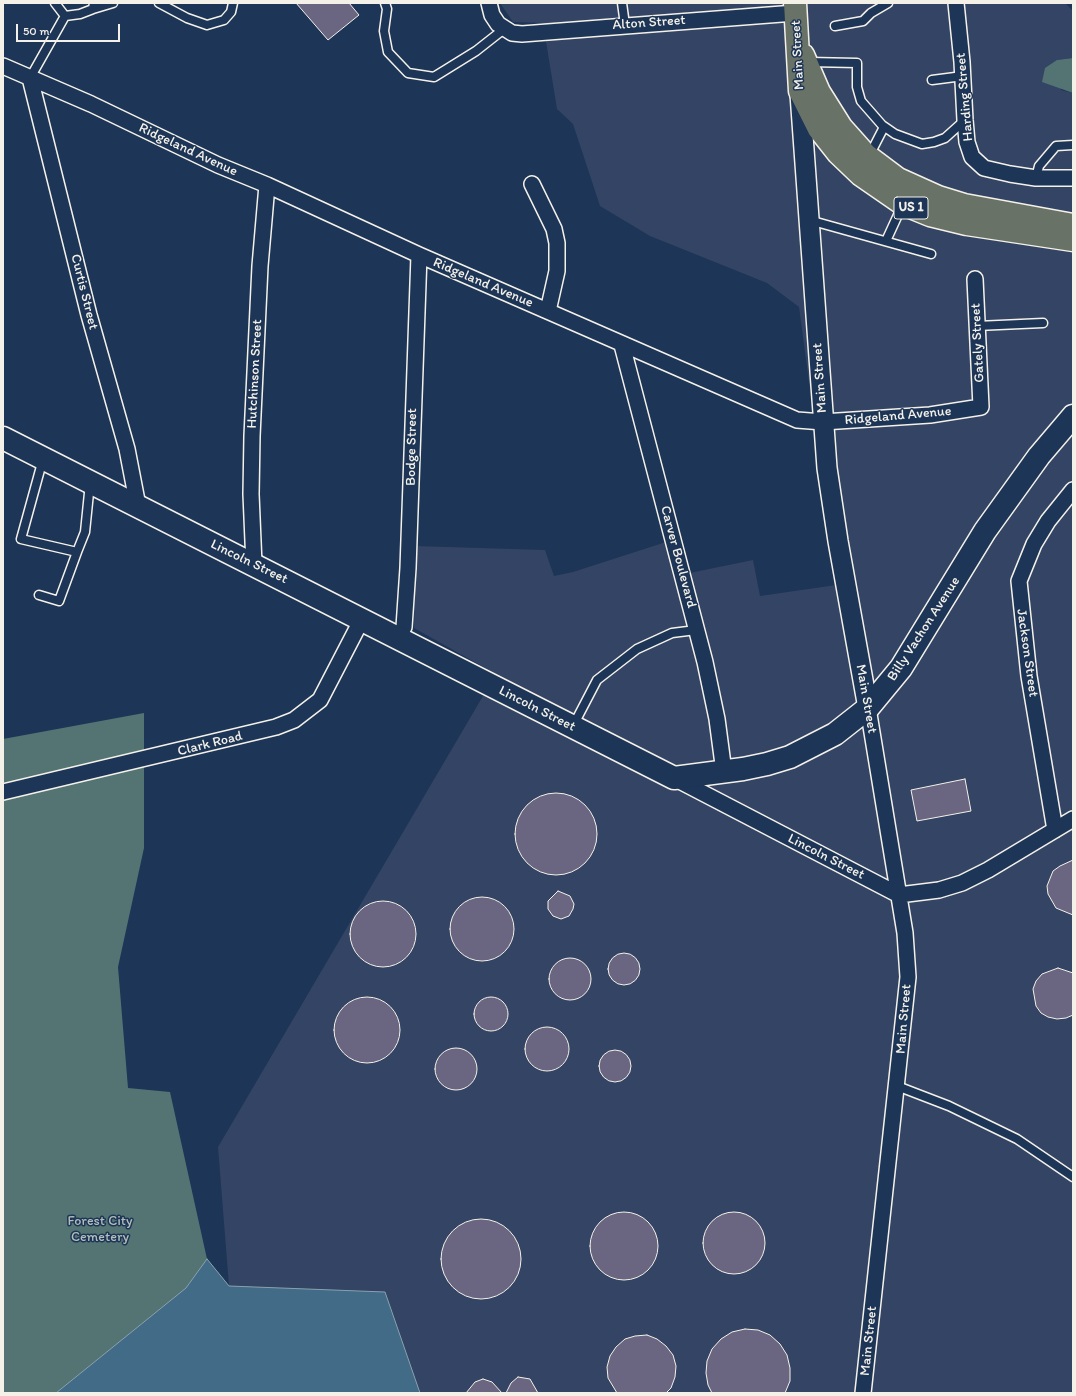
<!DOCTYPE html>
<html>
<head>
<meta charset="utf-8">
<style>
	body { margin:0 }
	#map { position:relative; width:1076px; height:1396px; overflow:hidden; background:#1d3557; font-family:Itim,sans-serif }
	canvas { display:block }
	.frame { position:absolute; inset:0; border:4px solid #f4f1e8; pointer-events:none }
	.scale { position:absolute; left:16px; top:24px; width:104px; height:18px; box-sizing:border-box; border:2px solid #f4f1e8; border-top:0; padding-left:5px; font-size:12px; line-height:14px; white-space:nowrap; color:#f4f1e8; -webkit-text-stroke:3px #1d3557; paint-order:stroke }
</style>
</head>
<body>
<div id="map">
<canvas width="1076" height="1396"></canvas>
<div class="frame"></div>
<div class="scale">50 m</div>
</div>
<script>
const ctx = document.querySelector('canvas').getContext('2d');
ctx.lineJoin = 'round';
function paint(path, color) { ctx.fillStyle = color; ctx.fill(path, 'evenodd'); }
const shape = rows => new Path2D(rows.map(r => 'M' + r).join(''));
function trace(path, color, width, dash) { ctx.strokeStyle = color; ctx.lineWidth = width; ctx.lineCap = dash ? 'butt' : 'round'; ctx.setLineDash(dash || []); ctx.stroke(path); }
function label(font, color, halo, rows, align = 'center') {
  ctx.font = font + ' Itim,sans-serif'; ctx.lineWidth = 3; ctx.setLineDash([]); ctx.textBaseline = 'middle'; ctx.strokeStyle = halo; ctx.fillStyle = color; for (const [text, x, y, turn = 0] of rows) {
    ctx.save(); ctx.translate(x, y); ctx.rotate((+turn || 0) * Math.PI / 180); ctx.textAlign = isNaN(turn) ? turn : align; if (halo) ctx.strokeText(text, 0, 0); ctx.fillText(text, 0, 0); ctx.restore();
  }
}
const built = shape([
	[500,3,1065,3,1073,11,1073,58,1057,60,1061,90,1073,93,1073,1393,420,1393,385,1292,229,1286,218,1147,483,696,505,679,414,628,415,546,545,550,554,576,573,572,666,542,675,576,753,560,760,596,836,585,799,307,767,283,650,236,600,206,573,124,557,109,543,23,513,22]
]);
const green = shape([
	[1073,58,1073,93,1042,82,1045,68,1057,60],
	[144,713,144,848,118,967,128,1088,170,1092,207,1259,229,1286,385,1292,420,1393,3,1393,3,739]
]);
const water = shape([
	[207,1259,229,1286,385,1292,420,1393,56,1393,186,1288,207,1259]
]);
const building = shape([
	[296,3,349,3,359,15,328,40,296,3],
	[965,779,971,811,917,821,911,790,965,779],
	'515 834a41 41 0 1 1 82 0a41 41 0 1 1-82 0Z',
	[1073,860,1073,915,1056,908,1048,894,1047,886,1053,871,1060,866,1073,860],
	[558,891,570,896,574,904,573,909,569,916,561,919,553,916,548,909,548,901,558,891],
	'450 929a32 32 0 1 1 64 0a32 32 0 1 1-64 0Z',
	'350 934a33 33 0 1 1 66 0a33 33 0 1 1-66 0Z',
	'608 969a16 16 0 1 1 32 0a16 16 0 1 1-32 0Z',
	'549 979a21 21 0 1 1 42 0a21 21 0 1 1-42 0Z',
	[1058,968,1073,973,1073,1015,1066,1018,1057,1019,1048,1017,1041,1013,1036,1006,1033,989,1036,981,1042,974,1058,968],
	'334 1030a33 33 0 1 1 66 0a33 33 0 1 1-66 0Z',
	'474 1014a17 17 0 1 1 34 0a17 17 0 1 1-34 0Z',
	'525 1049a22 22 0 1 1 44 0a22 22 0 1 1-44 0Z',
	'435 1069a21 21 0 1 1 42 0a21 21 0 1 1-42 0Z',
	'599 1066a16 16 0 1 1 32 0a16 16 0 1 1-32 0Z',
	'703 1243a31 31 0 1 1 62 0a31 31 0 1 1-62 0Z',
	'590 1246a34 34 0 1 1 68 0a34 34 0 1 1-68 0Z',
	'441 1259a40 40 0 1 1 80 0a40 40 0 1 1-80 0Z',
	[745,1329,758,1330,770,1335,780,1344,787,1355,790,1368,790,1381,785,1393,712,1393,708,1385,706,1373,707,1361,712,1349,721,1339,732,1332,745,1329],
	[647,1335,657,1339,666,1346,673,1355,676,1366,675,1377,671,1388,666,1393,617,1393,608,1378,607,1367,610,1356,616,1347,625,1339,635,1336,647,1335],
	[518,1377,530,1379,538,1393,506,1393,511,1383,518,1377],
	[483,1379,492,1382,502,1393,466,1393,475,1382,483,1379]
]);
const service = shape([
	[55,3,65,16],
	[159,3,187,18,207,25,224,20,231,12,233,3],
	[385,3,387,9,384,31,388,52,408,73,434,77,476,51,504,29],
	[622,3,625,25],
	[93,9,113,3],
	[65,16,80,14,93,9,94,3],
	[835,26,863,21,871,13,888,3],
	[809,62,857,63,857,87,861,101,882,125,895,134,922,144,934,142,945,138,965,120],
	[30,78,65,16],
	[932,80,963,76],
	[869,156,884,127],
	[1036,178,1039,166,1056,146,1073,145],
	[809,220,931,254],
	[886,241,903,204],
	[977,326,1043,323],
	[43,459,21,539,77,552,85,532,90,483],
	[39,595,59,601,77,552],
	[573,726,597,680,637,649,672,633,696,630],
	[897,1086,949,1106,1017,1139,1073,1177]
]);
const minor = shape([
	[489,3,492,15,498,24,512,33,522,34,795,13],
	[956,3,962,62,965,120,967,142,972,157,984,168,1010,174,1036,178,1073,178],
	[3,66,91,104,218,165,267,185,419,255,797,420,823,422,930,415,981,407,975,279],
	[30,78,89,315,127,449,138,506],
	[532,184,554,229,557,243,557,271,548,311],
	[622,345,705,662,717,719,724,772],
	[254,565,251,494,252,436,260,266,267,185],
	[398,638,404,627,408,568,419,255],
	[674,778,899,895,939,890,962,883,988,870,1073,819],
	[3,792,276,727,294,720,320,700,362,619],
	[1055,830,1029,676,1019,581,1034,544,1048,521,1073,490],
	[863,1393,908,977,905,933,868,708]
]);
const tertiary = shape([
	[800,94,827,468,838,541,868,708]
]);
const secondary = shape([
	[3,438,674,778,743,769,767,764,790,757,835,734,868,708,901,668,985,531,1039,456,1073,416]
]);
const primary = shape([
	[795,3,800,91,819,129,838,153,861,175,903,204,930,215,967,224,1073,240],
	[803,55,819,92,841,127,866,155,898,179,938,197,964,205,1073,225]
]);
const shields = [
	[911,208,34]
];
const shieldNames = [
	["US 1",911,208]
];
const streetNames = [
	["Alton Street",649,23,-4],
	["Main Street",798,55,-93],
	["Harding Street",965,97,-95],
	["Ridgeland Avenue",188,150,25],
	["Ridgeland Avenue",483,283,23],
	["Curtis Street",84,292,76],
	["Gately Street",978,343,-93],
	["Hutchinson Street",255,374,-87],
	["Main Street",820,378,-94],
	["Ridgeland Avenue",898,416,-5],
	["Bodge Street",412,447,-89],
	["Carver Boulevard",678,557,75],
	["Lincoln Street",249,562,26],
	["Billy Vachon Avenue",924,629,-57],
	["Jackson Street",1027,653,82],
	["Main Street",866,699,80],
	["Lincoln Street",537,709,27],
	["Clark Road",210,744,-14],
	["Lincoln Street",826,857,27],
	["Main Street",904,1019,-85],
	["Main Street",869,1341,-84]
];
const parkNames = [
	["Forest City",100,1221],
	["Cemetery",100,1237]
];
paint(built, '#344464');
paint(green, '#537473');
paint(water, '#416b87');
trace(water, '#89a1ae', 1);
paint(building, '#6a6682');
trace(building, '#f4f1e8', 1);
trace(service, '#f4f1e8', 11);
trace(minor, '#f4f1e8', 18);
trace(tertiary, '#f4f1e8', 22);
trace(secondary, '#f4f1e8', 25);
trace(primary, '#f4f1e8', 25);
trace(service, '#1d3557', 8);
trace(minor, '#1d3557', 15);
trace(tertiary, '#1d3557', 19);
trace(secondary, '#1d3557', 22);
trace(primary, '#697266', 22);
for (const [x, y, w] of shields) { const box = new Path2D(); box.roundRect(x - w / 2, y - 11, w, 22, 3); ctx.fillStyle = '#1d3557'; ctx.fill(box); trace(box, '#f4f1e8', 1); }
label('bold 13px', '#f4f1e8', null, shieldNames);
label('14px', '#f4f1e8', '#1d3557', streetNames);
label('14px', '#b4bfb9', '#1d3557', parkNames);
</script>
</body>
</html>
